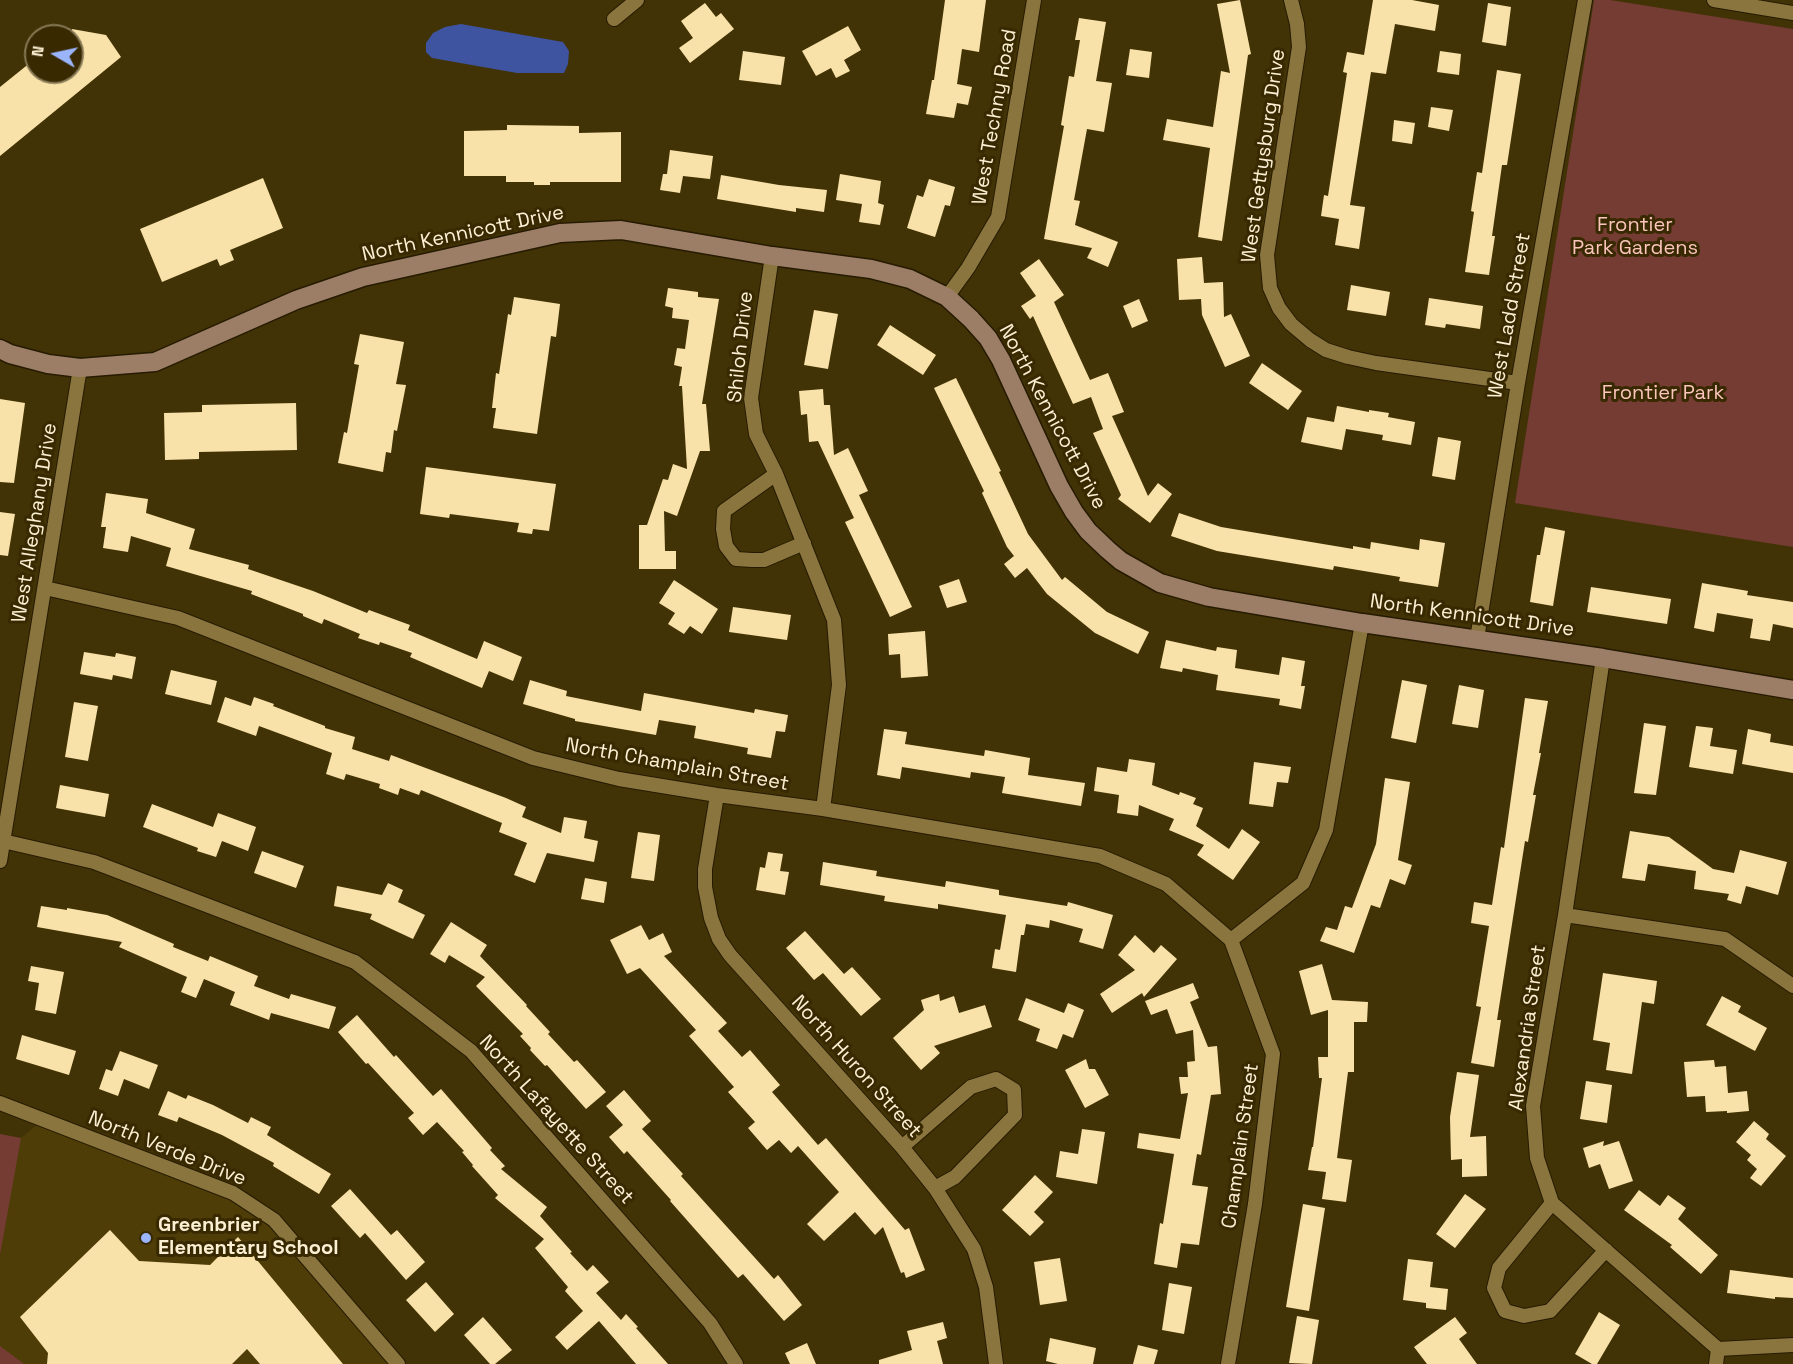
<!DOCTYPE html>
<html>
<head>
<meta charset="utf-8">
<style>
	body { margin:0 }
	#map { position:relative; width:1793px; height:1364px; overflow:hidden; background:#423306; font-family:"Space Grotesk",sans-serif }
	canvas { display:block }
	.north { position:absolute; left:24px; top:24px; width:60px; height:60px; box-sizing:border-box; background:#382900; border:2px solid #867955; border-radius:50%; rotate:279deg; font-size:16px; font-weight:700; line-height:24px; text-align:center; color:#fcf0d4 }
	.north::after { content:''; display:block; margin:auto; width:21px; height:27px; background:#9bb5fd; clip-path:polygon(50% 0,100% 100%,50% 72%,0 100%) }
</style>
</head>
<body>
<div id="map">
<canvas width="1793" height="1364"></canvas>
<div class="north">N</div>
</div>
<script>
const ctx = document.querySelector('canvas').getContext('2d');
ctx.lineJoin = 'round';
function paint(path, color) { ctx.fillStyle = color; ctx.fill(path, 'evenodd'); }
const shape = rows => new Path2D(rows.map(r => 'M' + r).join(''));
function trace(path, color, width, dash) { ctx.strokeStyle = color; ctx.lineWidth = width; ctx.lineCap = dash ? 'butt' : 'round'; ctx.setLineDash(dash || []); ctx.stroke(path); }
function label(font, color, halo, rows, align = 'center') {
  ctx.font = font + ' "Space Grotesk",sans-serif'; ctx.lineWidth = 6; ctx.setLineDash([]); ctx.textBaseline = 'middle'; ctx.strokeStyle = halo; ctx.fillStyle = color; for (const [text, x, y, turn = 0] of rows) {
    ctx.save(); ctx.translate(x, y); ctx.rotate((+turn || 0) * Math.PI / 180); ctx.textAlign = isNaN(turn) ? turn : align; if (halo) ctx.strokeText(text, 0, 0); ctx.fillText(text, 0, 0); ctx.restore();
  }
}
const built = shape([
	[43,1120,233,1193,274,1220,398,1364,0,1364,0,1255,10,1192,21,1138]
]);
const green = shape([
	[1594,0,1610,0,1793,29,1793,547,1515,503],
	[0,1134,21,1138,0,1255],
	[0,1346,24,1364,0,1364]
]);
const water = shape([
	[461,24,563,42,569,51,568,64,564,73,517,73,432,58,426,52,426,43,433,33,445,27]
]);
const building = shape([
	[945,0,986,0,979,52,962,49,957,84,972,87,968,105,957,103,954,118,926,114,932,80,934,80],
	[1240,0,1251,54,1248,55,1222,241,1198,237,1210,148,1163,140,1167,119,1213,127,1221,71,1230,73,1217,4],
	[1373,0,1412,0,1439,5,1435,31,1395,24,1386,74,1371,72,1350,205,1365,207,1359,249,1335,245,1339,219,1321,216,1324,195,1328,196,1337,138,1347,73,1343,72,1347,52,1364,55],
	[705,3,716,17,721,13,734,29,690,63,679,48,693,38,681,21],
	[1488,3,1511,7,1506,46,1482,42],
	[1079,18,1106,22,1096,81,1112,83,1104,132,1087,129,1074,200,1080,201,1075,225,1118,242,1108,267,1087,258,1092,248,1044,239,1064,126,1061,125,1069,76,1074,77,1080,40,1075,40],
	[848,26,861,50,844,60,850,71,836,78,831,68,816,76,802,51],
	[72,29,106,35,121,57,0,156,0,87,36,58,36,72,72,72],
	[1130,49,1152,52,1149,78,1126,75],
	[743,51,785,57,781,85,739,80],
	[1440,51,1461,54,1459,75,1437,72],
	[1497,70,1521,74,1507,165,1502,165,1492,236,1495,236,1489,275,1465,272,1474,212,1471,211,1477,172,1482,173],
	[1431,107,1453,110,1449,131,1428,127],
	[1394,120,1415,123,1412,144,1392,141],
	[507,125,579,126,579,133,621,132,621,182,550,182,550,185,534,185,534,182,506,182,506,176,464,176,464,131,507,130],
	[670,150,713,156,710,179,683,176,680,193,660,190,663,174,667,174],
	[840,174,881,181,878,203,884,205,880,225,859,222,862,204,836,200],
	[721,175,779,185,827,190,824,212,796,208,796,212,717,199],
	[263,178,283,228,230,250,234,260,220,266,217,259,162,282,140,229],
	[929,179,955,187,950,206,945,205,935,237,907,228,917,195,923,197],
	[1202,257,1204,283,1223,282,1224,317,1231,314,1250,356,1225,367,1202,315,1201,299,1179,300,1177,259],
	[1039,259,1064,295,1054,302,1090,380,1108,373,1124,412,1112,416,1148,496,1158,483,1172,494,1150,523,1118,499,1121,495,1093,433,1103,429,1091,397,1073,404,1033,316,1030,319,1021,306,1036,296,1020,273],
	[1351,285,1390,292,1386,316,1347,310],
	[668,288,698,292,698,297,719,299,702,404,706,404,710,451,700,451,677,516,664,511,665,551,676,551,676,569,639,569,639,525,647,525,663,479,668,480,673,464,687,469,682,386,679,386,682,367,674,365,677,348,685,349,689,320,672,318,673,308,665,306],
	[514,297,560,304,556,337,551,336,537,434,493,428,496,408,492,408,496,373,499,374,508,314,511,315],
	[1429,298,1483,306,1480,329,1446,324,1445,328,1425,325],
	[1139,299,1148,321,1132,328,1123,306],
	[814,310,838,314,828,369,804,365],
	[890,325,936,355,923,375,877,345],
	[360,334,404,342,396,384,406,385,397,431,394,430,391,453,386,452,383,472,338,463,344,432,347,433,359,365,354,364],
	[1262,363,1302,391,1288,410,1249,383],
	[956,378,1001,471,999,472,1028,534,1062,580,1065,577,1107,612,1149,632,1138,654,1095,633,1047,594,1027,568,1015,578,1004,564,1014,556,1007,547,982,493,984,491,934,388],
	[823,389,824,405,830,405,834,455,848,448,868,491,859,495,912,607,890,617,845,522,854,518,818,441,809,442,807,414,801,415,799,391],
	[0,399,25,403,14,483,0,482],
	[296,403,297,450,199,452,199,459,165,460,164,413,202,412,202,405],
	[1337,406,1369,412,1369,410,1389,413,1388,417,1415,422,1411,445,1382,440,1383,435,1346,429,1342,450,1301,442,1307,417,1334,422],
	[1438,437,1461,441,1455,480,1432,476],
	[426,467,556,484,549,531,533,529,532,534,517,532,519,523,450,514,449,518,420,514],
	[106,493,148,499,146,513,195,529,189,549,249,565,248,569,313,591,367,613,369,610,410,625,408,630,477,659,484,641,522,657,513,681,489,671,482,688,410,657,412,653,380,642,379,645,358,638,360,634,324,619,322,624,303,616,303,614,251,594,252,591,166,566,171,548,131,536,128,552,103,548,106,527,101,527],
	[0,512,15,514,8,556,0,555],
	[1179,513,1221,527,1353,549,1353,546,1370,549,1371,542,1419,550,1420,539,1445,543,1438,587,1399,581,1400,577,1334,566,1333,570,1217,551,1171,536],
	[1545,527,1565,531,1553,606,1530,602,1537,555,1540,555],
	[959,579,967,602,947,608,939,586],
	[674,580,718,609,702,634,690,626,684,634,668,624,675,613,659,603],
	[1702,583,1748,591,1747,595,1793,602,1793,628,1773,624,1770,641,1750,638,1753,619,1717,613,1714,632,1694,628],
	[1591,587,1671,599,1667,624,1587,612],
	[733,607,791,615,787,640,729,632],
	[925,631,928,676,901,678,900,654,889,655,888,634],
	[1166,640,1216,651,1217,647,1237,650,1235,668,1279,675,1282,657,1305,661,1301,686,1305,686,1301,709,1279,705,1280,699,1216,690,1218,675,1183,668,1182,672,1160,668],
	[84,652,115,657,116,653,136,657,132,679,113,675,112,680,80,674],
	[171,670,217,681,211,705,165,694],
	[530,680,567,691,566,696,641,711,644,693,754,713,755,709,788,715,785,732,776,731,771,758,747,754,748,748,694,738,696,726,659,720,656,735,575,721,575,719,523,704],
	[1402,680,1427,685,1416,743,1391,738],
	[1459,685,1484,690,1478,728,1452,724],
	[225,697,251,706,254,697,274,704,273,706,325,726,325,728,355,737,352,749,389,761,391,755,506,798,526,807,522,817,561,833,564,817,587,821,584,838,598,841,594,862,547,853,535,883,514,875,527,843,499,832,502,823,421,790,419,795,400,788,398,795,379,788,380,784,346,774,344,780,326,774,332,753,259,726,256,736,217,722],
	[1525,698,1548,701,1539,753,1541,753,1533,795,1536,795,1528,842,1525,841,1497,1020,1501,1020,1494,1067,1471,1063,1481,1007,1476,1006,1489,926,1471,923,1474,902,1492,905,1501,847,1504,848],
	[74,702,98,706,88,761,65,757],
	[1644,723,1666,726,1656,795,1634,793],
	[1696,726,1713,728,1710,746,1737,750,1733,774,1689,767],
	[884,729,907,732,905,744,984,756,985,750,1030,758,1028,775,1085,783,1081,806,1002,793,1005,777,971,772,970,778,902,767,900,779,877,775],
	[1748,729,1771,734,1770,742,1793,746,1793,773,1742,764],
	[1129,759,1155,763,1152,785,1179,795,1180,792,1196,798,1193,804,1203,808,1196,826,1229,849,1242,829,1260,842,1233,880,1197,855,1204,845,1169,830,1174,819,1139,805,1138,816,1117,813,1119,795,1094,791,1097,767,1127,772],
	[1254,762,1291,767,1288,783,1277,782,1273,807,1249,804],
	[1385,778,1410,782,1398,860,1412,865,1405,885,1390,879,1380,908,1371,905,1354,953,1320,941,1326,927,1337,930,1345,906,1352,908,1376,844],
	[60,785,109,794,105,817,56,808],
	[152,804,213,827,218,813,256,827,248,851,222,841,216,857,197,851,198,848,143,827],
	[1630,831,1669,837,1713,869,1734,873,1740,850,1787,862,1778,895,1746,886,1741,904,1727,900,1729,894,1694,889,1696,871,1648,864,1645,881,1622,878],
	[638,832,660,835,654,881,631,878],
	[262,851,304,866,296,888,254,873],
	[768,852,783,854,780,871,789,872,785,895,756,890,760,867,765,868],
	[823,862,877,871,876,876,945,887,946,881,999,890,999,895,1067,906,1068,902,1113,915,1103,949,1079,942,1083,929,1050,920,1049,928,1026,924,1024,935,1021,935,1016,972,992,968,995,949,1000,950,1006,915,938,904,938,909,884,901,885,896,820,885],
	[585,878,607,882,604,903,581,899],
	[388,883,403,890,398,902,425,915,413,939,370,919,372,914,334,906,337,886,382,895],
	[41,906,67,910,67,908,107,915,174,944,173,947,208,961,210,956,258,976,254,986,289,999,291,994,336,1007,329,1029,271,1013,269,1020,230,1005,235,992,204,979,196,998,181,992,187,977,119,947,122,942,37,927],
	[451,922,487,945,480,956,527,1005,526,1006,550,1032,548,1034,574,1062,577,1060,606,1092,586,1109,547,1065,545,1066,530,1050,531,1048,520,1036,523,1034,476,986,485,977,449,955,445,963,430,954],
	[641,925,649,940,663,933,672,952,664,956,727,1023,718,1031,742,1057,750,1050,780,1085,772,1092,818,1145,826,1138,905,1230,909,1228,925,1270,906,1278,904,1272,901,1273,883,1227,875,1235,855,1212,824,1241,807,1224,839,1192,798,1146,791,1153,779,1140,767,1150,748,1128,755,1122,728,1092,734,1087,689,1036,696,1030,640,968,627,974,610,940],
	[805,931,844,974,852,967,881,999,861,1016,823,973,814,980,786,948],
	[1135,935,1154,953,1161,945,1177,959,1144,997,1142,993,1112,1013,1100,994,1135,970,1118,955],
	[1322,964,1332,1000,1368,1002,1367,1022,1354,1022,1354,1072,1348,1072,1337,1158,1352,1160,1346,1202,1322,1199,1326,1172,1308,1170,1312,1147,1313,1147,1322,1078,1319,1078,1318,1057,1328,1057,1328,1010,1311,1015,1299,971],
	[31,966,64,972,56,1014,35,1010,39,983,28,981],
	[1603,973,1657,981,1654,1004,1642,1002,1632,1074,1606,1070,1610,1043,1593,1040],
	[1193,983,1199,998,1190,1002,1208,1047,1217,1046,1221,1094,1211,1095,1201,1155,1197,1154,1192,1185,1208,1187,1199,1245,1181,1243,1177,1268,1154,1264,1160,1223,1163,1224,1174,1154,1137,1148,1139,1133,1180,1139,1188,1093,1181,1094,1179,1077,1188,1077,1187,1062,1195,1061,1193,1030,1176,1034,1167,1009,1151,1015,1145,1001],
	[939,994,940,1001,954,996,959,1013,985,1005,992,1027,934,1046,940,1053,921,1070,893,1038,924,1010,921,1000],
	[1722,996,1741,1006,1738,1012,1767,1028,1755,1051,1706,1025],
	[1026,998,1064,1013,1068,1003,1084,1010,1073,1038,1063,1034,1057,1049,1036,1041,1040,1029,1018,1020],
	[357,1015,394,1057,396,1055,433,1096,441,1089,492,1148,490,1150,505,1166,501,1169,547,1207,540,1216,572,1252,570,1253,587,1271,593,1265,609,1282,596,1293,621,1320,626,1314,638,1327,636,1328,668,1364,636,1364,599,1321,567,1350,555,1337,583,1311,565,1291,568,1287,535,1248,544,1239,495,1198,498,1195,472,1166,473,1165,462,1152,464,1151,437,1122,423,1135,408,1118,414,1113,368,1063,366,1064,338,1032],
	[22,1035,76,1051,69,1075,16,1059],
	[120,1051,158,1065,149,1089,124,1079,118,1096,99,1089,106,1069,112,1071],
	[1086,1059,1089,1069,1095,1069,1109,1095,1085,1108,1065,1070],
	[1714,1060,1715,1067,1726,1066,1728,1093,1747,1091,1749,1111,1727,1113,1727,1111,1706,1112,1705,1096,1687,1097,1684,1062],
	[1457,1072,1479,1075,1470,1137,1486,1136,1487,1176,1462,1177,1462,1159,1451,1160,1450,1117],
	[1586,1081,1612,1085,1607,1123,1580,1119],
	[624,1090,651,1121,642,1129,683,1174,681,1176,774,1279,778,1275,802,1305,784,1321,743,1274,738,1278,670,1201,671,1200,627,1151,624,1154,609,1137,623,1125,606,1106],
	[168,1091,186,1099,188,1095,213,1105,248,1123,251,1117,271,1127,267,1135,331,1174,319,1194,273,1166,274,1163,222,1135,179,1117,177,1122,158,1115],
	[1754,1121,1769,1134,1766,1139,1786,1156,1761,1186,1750,1178,1757,1169,1747,1160,1751,1155,1736,1142],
	[1082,1129,1105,1132,1097,1184,1056,1177,1060,1151,1078,1154],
	[1604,1141,1603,1146,1619,1141,1633,1181,1609,1189,1600,1164,1589,1168,1583,1148],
	[1035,1175,1053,1192,1034,1212,1044,1222,1030,1236,1002,1210],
	[350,1189,391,1235,397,1230,425,1262,406,1280,365,1233,360,1238,331,1206],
	[1639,1190,1660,1206,1668,1195,1686,1208,1678,1219,1718,1255,1701,1274,1670,1247,1672,1245,1624,1210],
	[1465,1194,1486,1209,1455,1248,1436,1234],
	[1303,1204,1325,1208,1309,1311,1286,1307],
	[110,1230,139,1261,210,1265,238,1237,343,1364,260,1364,247,1349,232,1364,47,1364,48,1353,20,1317],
	[1060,1258,1067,1301,1040,1305,1034,1262],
	[1408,1259,1433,1262,1430,1287,1448,1289,1446,1310,1426,1308,1426,1303,1403,1300],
	[1730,1270,1793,1278,1793,1298,1775,1297,1775,1299,1727,1293],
	[426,1282,454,1314,435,1332,406,1300],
	[1169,1283,1192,1287,1184,1334,1162,1330],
	[1599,1312,1620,1325,1597,1364,1592,1364,1575,1354],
	[1297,1316,1319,1320,1312,1364,1289,1363],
	[483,1317,512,1350,495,1364,490,1364,464,1335],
	[1455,1317,1467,1333,1459,1339,1477,1364,1427,1364,1414,1347],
	[943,1322,947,1338,937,1341,943,1364,879,1364,879,1360,912,1350,907,1331],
	[1050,1338,1096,1348,1093,1364,1058,1364,1046,1361],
	[807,1343,816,1364,790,1364,785,1353],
	[1138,1345,1158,1350,1154,1364,1133,1364]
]);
const street = shape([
	[1291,0,1297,24,1299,47,1267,255,1270,288,1279,308,1291,324,1310,340,1326,350,1348,357,1376,363,1518,383],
	[1714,0,1793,13],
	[614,19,637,0],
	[772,256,751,398,756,434,776,474,834,620,839,685,823,809],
	[947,297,968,268,998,217,1034,0],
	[776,474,724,511,723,529,726,546,736,559,752,560,764,560,804,543],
	[45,588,178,618,533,758,619,779,717,795,823,809,1100,856,1166,884,1231,940,1273,1054,1255,1204,1228,1364],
	[1477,639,1518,383,1585,0],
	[1603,658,1565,915,1533,1106,1537,1158,1552,1203,1718,1349],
	[717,795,705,869,705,887,711,918,719,939,730,955,902,1147,935,1188,974,1249,986,1287,996,1364],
	[3,841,94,862,355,962,471,1051,710,1323,736,1364],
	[0,861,80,368],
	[1565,915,1725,939,1793,986],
	[1231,940,1303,883,1326,830,1362,623],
	[0,1103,233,1193,274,1220,398,1364],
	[902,1147,971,1087,996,1079,1014,1090,1015,1115,955,1177,935,1188],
	[1552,1203,1499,1268,1494,1288,1505,1311,1524,1316,1550,1311,1606,1250],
	[1718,1349,1793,1345],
	[1716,1364,1718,1349]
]);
const secondary = shape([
	[0,349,10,354,48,364,80,368,155,362,296,300,363,277,560,233,621,230,772,256,871,269,910,279,947,297,971,319,988,338,1001,360,1059,486,1074,512,1088,531,1108,550,1121,561,1160,583,1209,597,1362,623,1603,658,1793,690]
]);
const markers = [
	[146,1238,6,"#9bb5fd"]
];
const streetNames = [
	["West Techny Road",995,117,-80],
	["West Gettysburg Drive",1264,156,-82],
	["North Kennicott Drive",463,234,-12],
	["West Ladd Street",1510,316,-80],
	["Shiloh Drive",741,347,-84],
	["North Kennicott Drive",1052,417,62],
	["West Alleghany Drive",35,523,-81],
	["North Kennicott Drive",1472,616,8],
	["North Champlain Street",677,765,10],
	["Alexandria Street",1528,1028,-82],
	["North Huron Street",856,1067,48],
	["North Lafayette Street",556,1120,48],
	["Champlain Street",1241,1146,-82],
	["North Verde Drive",167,1149,22]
];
const parkNames = [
	["Frontier",1635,226],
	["Park Gardens",1635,249],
	["Frontier Park",1663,394]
];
const poiNames = [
	["Greenbrier",158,1226],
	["Elementary School",158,1249]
];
paint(built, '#4f3d08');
paint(green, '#753c34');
paint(water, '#3e54a1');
paint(building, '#f9e2a9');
trace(street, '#261b00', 16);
trace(secondary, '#261b00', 21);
trace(street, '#8a753e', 14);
trace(secondary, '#9c7e66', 18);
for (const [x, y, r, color] of markers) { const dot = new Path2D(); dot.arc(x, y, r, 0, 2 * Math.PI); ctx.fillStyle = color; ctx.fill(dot); trace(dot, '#382900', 2); }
label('20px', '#fcf0d4', '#382900', streetNames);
label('20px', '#fbc5bd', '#382900', parkNames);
label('bold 20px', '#fcf0d4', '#382900', poiNames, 'left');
</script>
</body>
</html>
